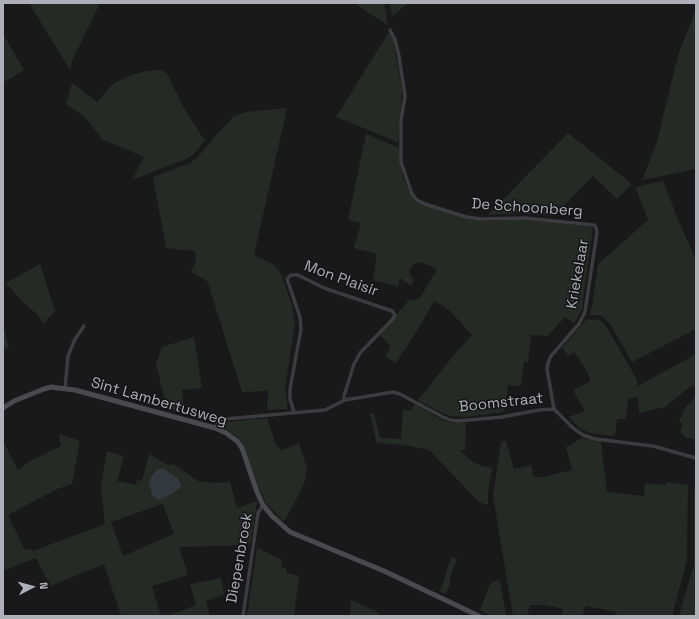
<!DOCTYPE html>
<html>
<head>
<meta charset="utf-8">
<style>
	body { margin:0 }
	#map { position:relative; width:699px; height:619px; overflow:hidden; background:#19191b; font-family:"Space Grotesk",sans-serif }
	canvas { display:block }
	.frame { position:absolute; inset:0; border:4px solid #adb0b9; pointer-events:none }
	.north { position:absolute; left:12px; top:567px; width:40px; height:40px; -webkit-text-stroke:3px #141416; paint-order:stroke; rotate:84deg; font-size:11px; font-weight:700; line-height:16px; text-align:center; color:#adb0b9 }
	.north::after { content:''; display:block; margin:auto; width:14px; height:18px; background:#adb0b9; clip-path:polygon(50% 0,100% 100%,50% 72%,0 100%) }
</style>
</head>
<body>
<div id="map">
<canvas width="699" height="619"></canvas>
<div class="frame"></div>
<div class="north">N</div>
</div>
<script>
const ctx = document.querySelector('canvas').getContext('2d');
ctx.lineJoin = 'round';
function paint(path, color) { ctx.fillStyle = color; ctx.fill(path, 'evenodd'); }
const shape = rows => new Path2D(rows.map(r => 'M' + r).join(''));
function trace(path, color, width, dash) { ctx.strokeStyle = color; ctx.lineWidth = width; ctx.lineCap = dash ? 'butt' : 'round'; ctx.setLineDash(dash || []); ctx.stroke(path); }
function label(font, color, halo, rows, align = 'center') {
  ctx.font = font + ' "Space Grotesk",sans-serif'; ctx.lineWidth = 3; ctx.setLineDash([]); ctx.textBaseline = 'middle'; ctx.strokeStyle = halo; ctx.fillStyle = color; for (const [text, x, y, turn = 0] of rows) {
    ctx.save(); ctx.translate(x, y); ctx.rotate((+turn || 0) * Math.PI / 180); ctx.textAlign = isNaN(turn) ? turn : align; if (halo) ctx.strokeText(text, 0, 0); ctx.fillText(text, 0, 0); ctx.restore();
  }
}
const green = shape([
	[29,3,100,3,73,59,70,70],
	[355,3,384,3,388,25,365,11],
	[389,3,408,3,393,16],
	[696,9,696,169,642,180,657,142,678,55],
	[389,32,393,40,402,89,398,142,336,117],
	[3,34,24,70,3,83],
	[162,70,167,74,185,110,205,141,193,155,184,160,132,180,144,157,102,139,85,117,66,104,72,83,97,102,112,85,120,80,131,75,147,71],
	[287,108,254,255,273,264,278,269,282,276,292,306,295,323,285,389,288,409,267,410,268,391,242,392,208,283,206,280,191,272,196,261,195,251,166,248,153,177,190,163,198,157,215,136,234,116,246,112],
	[568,133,632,184,617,199,593,176,554,216,520,213,488,215],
	[366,134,399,148,403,178,409,191,416,200,478,220,493,221,521,219,593,227,582,309,574,324,565,317,548,336,531,335,528,362,524,362,521,386,508,385,504,412,465,417,451,416,440,412,418,400,454,355,472,335,450,311,442,305,434,301,418,329,396,363,385,356,391,346,387,343,380,335,409,300,419,299,437,270,432,266,426,265,424,263,420,262,414,264,409,271,410,274,414,281,411,286,400,278,398,286,373,280,377,254,354,248,361,223,348,220],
	[663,181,679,222,696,260,696,329,632,362,610,324,603,317,599,315,589,315,592,306,598,264,648,220,636,189,639,186],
	[40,264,55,311,43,324,38,315,25,304,6,283],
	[587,319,600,320,606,326,636,378,638,386,696,354,696,388,692,385,665,407,639,413,638,397,628,399,626,419,617,419,615,436,590,433,579,428,569,417,585,411,573,390,591,381,584,366,574,352,569,356,562,348],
	[3,325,9,347,3,349],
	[194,337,202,388,182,390,184,412,167,408,156,364,162,347],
	[696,396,696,440,685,437,680,432,683,423,679,421,686,407],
	[415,404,440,419,451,423,466,423,465,450,459,450,473,462,481,466,492,468,488,493,488,505,481,503,478,501,430,451,425,449,403,445,378,443,377,444,370,414,374,413,380,438,401,439,403,409,410,411],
	[267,418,276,445,282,450,299,443,307,469,305,480,300,492,285,520,283,521,266,503,257,484,244,447,240,439,226,429,217,426,219,423,228,422],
	[59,434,80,441,72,484,57,489,8,515,25,550,32,549,33,551,105,524,101,486,107,451,124,456,117,481,136,485,137,480,142,481,149,454,168,465,173,464,198,481,217,483,230,482,237,508,257,501,250,545,179,547,188,575,152,586,161,616,121,616,104,564,50,586,36,558,3,571,3,441,18,470,30,461,61,446],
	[163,504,174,534,123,556,111,522],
	[582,438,589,440,601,442,607,492,644,496,645,483,666,485,666,482,688,485,687,560,672,616,616,616,617,612,587,606,585,607,582,616,561,616,563,609,545,605,530,605,527,616,513,616,493,495,501,442,506,441,514,469,531,465,534,477,544,477,572,470,566,447],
	[694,490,696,491,696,616,679,616,694,564],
	[257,548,282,560,281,567,286,568,286,573,299,576,294,616,247,616],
	[451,557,457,559,450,577,450,584,446,594,440,592],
	[221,578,224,594,206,601,210,616,167,616,196,605,190,584],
	[500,580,506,616,491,616,480,610,491,582],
	[351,600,379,613,378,616,350,616]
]);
const water = shape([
	[158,469,164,469,167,471,177,478,181,484,180,488,168,496,158,500,152,495,149,481,151,477]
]);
const street = shape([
	[390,30,395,40,399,56,405,96,401,120,401,162,412,194,417,200,425,204,466,217,481,219,524,218,594,225,596,227,597,232,585,312,579,324,551,356,548,363,547,369,554,409],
	[65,389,68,356,75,339,84,326],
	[294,412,290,399,290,389,301,329,300,317,287,279,291,275,298,275,324,288,392,311,395,315,392,320,360,353,354,364,344,396,344,400,345,400],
	[215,428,219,421,225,419,325,410,345,400,393,392,400,394,443,417,450,420,459,421,502,417,539,410,554,409,573,428,583,435,595,439,653,446,696,458],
	[243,616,258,513,263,505]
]);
const secondary = shape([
	[3,408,14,401,44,389,51,387,58,388,75,390,215,428,226,433,237,441,242,448,257,492,263,505,272,516,290,532,384,571,479,616]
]);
const streetNames = [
	["De Schoonberg",527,208,4],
	["Kriekelaar",578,274,-80],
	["Mon Plaisir",341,279,20],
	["Sint Lambertusweg",159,402,16],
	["Boomstraat",501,403,-6],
	["Diepenbroek",240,558,-80]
];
paint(green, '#242b25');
paint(water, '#333940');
trace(street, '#3b3b40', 3.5);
trace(secondary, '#494a4f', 5);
label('15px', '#adb0b9', '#141416', streetNames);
</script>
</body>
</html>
